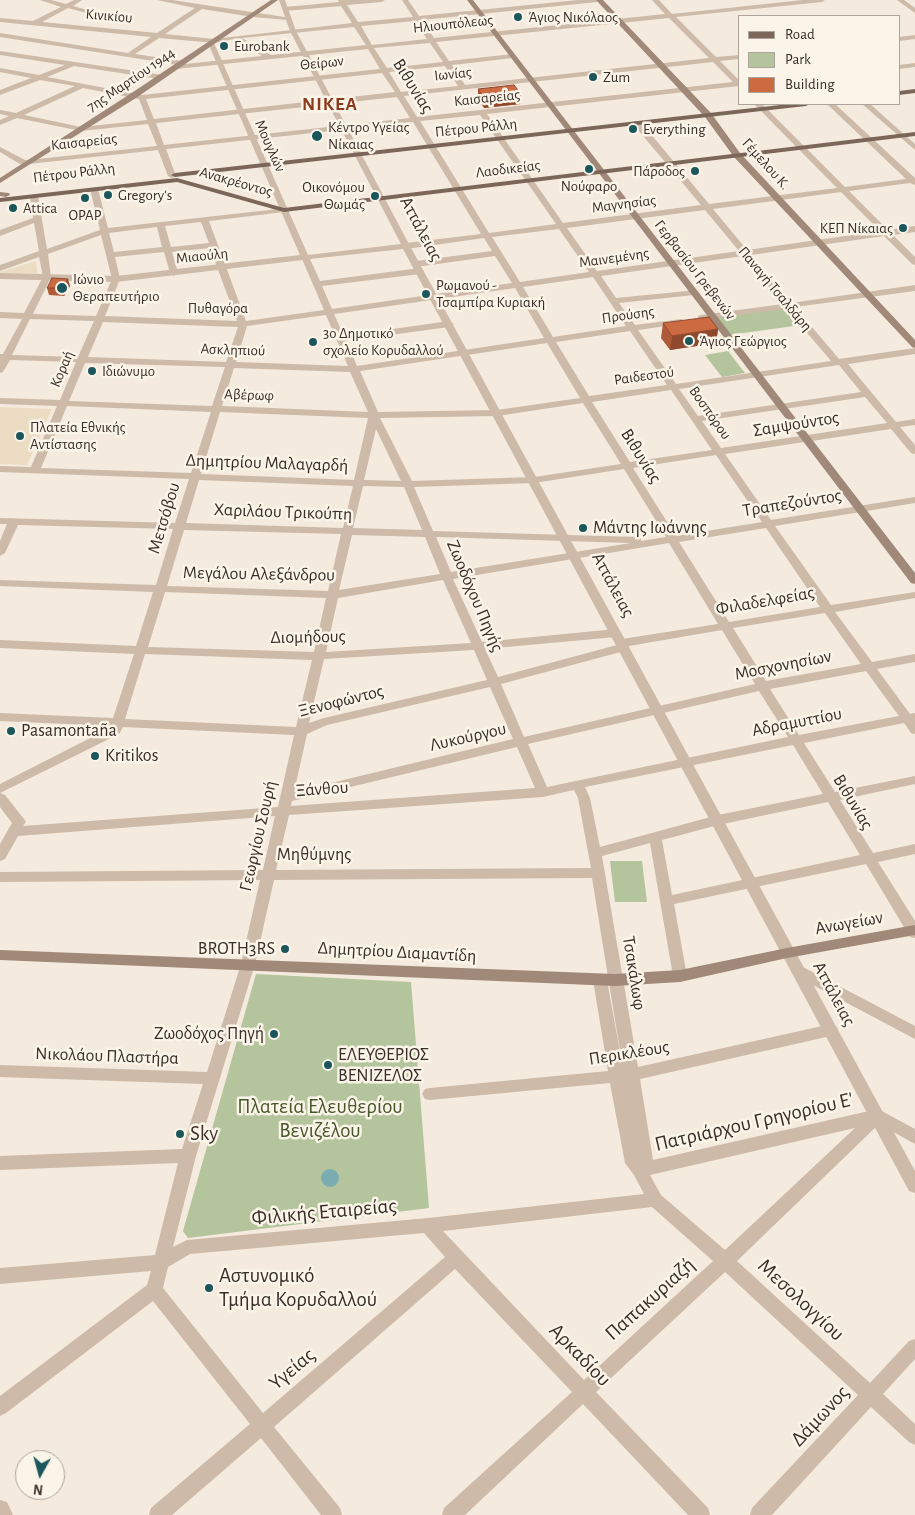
<!DOCTYPE html>
<html>
<head>
<meta charset="utf-8">
<style>
	body { margin:0 }
	#map { position:relative; width:915px; height:1515px; overflow:hidden; background:#f4eadd; font-family:"Alegreya Sans",sans-serif }
	canvas { display:block }
	.legend { position:absolute; left:738px; top:15px; width:162px; height:90px; box-sizing:border-box; background:#fbf4e9; border:1px solid #ada59c; margin:0; padding:6px 9px; list-style:none; font-size:15px; color:#392e28 }
	.legend li { display:flex; align-items:center; gap:10px; height:25px }
	.legend b { width:25px; border:1px solid #ada59c }
	.north { position:absolute; left:15px; top:1450px; width:50px; height:50px; box-sizing:border-box; background:#fbf4e9; border:1px solid #ada59c; border-radius:50%; rotate:187deg; font-size:14px; font-weight:700; line-height:20px; text-align:center; color:#392e28 }
	.north::after { content:''; display:block; margin:auto; width:18px; height:22px; background:#1b565d; clip-path:polygon(50% 0,100% 100%,50% 72%,0 100%) }
</style>
</head>
<body>
<div id="map">
<canvas width="915" height="1515"></canvas>
<ul class="legend">
<li><b style="height:6px;background:#7c6659"></b>Road</li>
<li><b style="height:14px;background:#b4c49c"></b>Park</li>
<li><b style="height:14px;background:#cc6a42"></b>Building</li>
</ul>
<div class="north">N</div>
</div>
<script>
const ctx = document.querySelector('canvas').getContext('2d');
ctx.lineJoin = 'round';
function paint(path, color) { ctx.fillStyle = color; ctx.fill(path, 'evenodd'); }
const shape = rows => new Path2D(rows.map(r => 'M' + r).join(''));
function trace(path, color, width, dash) { ctx.strokeStyle = color; ctx.lineWidth = width; ctx.lineCap = dash ? 'butt' : 'round'; ctx.setLineDash(dash || []); ctx.stroke(path); }
function label(font, color, halo, rows, align = 'center') {
  ctx.font = font + ' "Alegreya Sans",sans-serif'; ctx.lineWidth = 5; ctx.setLineDash([]); ctx.textBaseline = 'middle'; ctx.strokeStyle = halo; ctx.fillStyle = color; for (const [text, x, y, turn = 0] of rows) {
    ctx.save(); ctx.translate(x, y); ctx.rotate((+turn || 0) * Math.PI / 180); ctx.textAlign = isNaN(turn) ? turn : align; if (halo) ctx.strokeText(text, 0, 0); ctx.fillText(text, 0, 0); ctx.restore();
  }
}
const green = shape([
	[787,308,801,325,729,335,716,317],
	[728,351,745,373,722,377,705,355],
	[610,861,642,861,647,902,615,902],
	[256,974,411,982,429,1208,188,1238,183,1231]
]);
const plaza = shape([
	[36,261,37,274,0,273,0,272],
	[0,407,52,409,27,465,0,464]
]);
const water = shape([
	'321 1178a9 9 0 1 1 18 0a9 9 0 1 1-18 0Z'
]);
const minor = shape([
	[40,0,51,0,66,4,74,0,82,0,73,6,112,17,109,19,68,8,42,22,157,33,195,8,157,0,172,0,291,18,288,20,253,17,202,9,165,34,214,39,352,23,341,6,285,11,282,9,285,7,339,2,338,0,385,0,382,2,347,5,358,22,413,17,402,0,408,0,419,16,578,0,600,0,597,2,422,20,434,38,665,14,652,0,659,0,672,14,803,0,825,0,822,2,676,17,716,57,739,55,739,59,720,61,739,80,739,86,487,114,563,223,701,205,634,125,634,121,640,121,709,204,837,188,754,104,762,104,845,187,906,179,827,104,835,104,915,178,915,185,910,183,849,191,888,230,915,226,915,232,893,235,915,257,915,265,912,264,884,236,751,255,791,303,915,285,915,291,795,307,839,359,915,348,915,354,848,364,896,422,915,419,915,425,900,427,915,445,915,454,911,453,891,429,725,454,771,520,915,497,915,503,775,526,831,605,915,592,915,598,835,612,872,662,915,654,915,662,877,669,910,714,915,713,915,734,911,733,904,723,804,743,835,792,915,776,915,784,840,800,873,853,915,844,915,854,878,862,915,921,915,938,910,937,866,864,674,904,687,976,685,980,680,982,675,980,673,976,650,843,602,856,638,1067,831,1024,836,1026,838,1030,836,1034,831,1036,640,1079,653,1160,878,1109,915,1129,915,1144,879,1124,737,1261,870,1383,909,1341,915,1339,915,1359,883,1394,915,1424,915,1445,909,1442,871,1407,772,1515,750,1515,752,1508,858,1395,725,1272,596,1392,708,1508,710,1515,688,1515,583,1404,465,1515,442,1515,444,1508,572,1392,455,1269,274,1427,340,1508,342,1515,321,1515,261,1438,172,1515,149,1515,151,1508,250,1424,153,1301,6,1413,0,1416,0,1396,147,1285,151,1271,0,1284,0,1268,155,1255,178,1163,0,1170,0,1156,182,1149,203,1084,0,1077,0,1065,207,1072,241,964,260,880,0,882,0,872,263,870,275,816,18,836,5,859,0,861,0,844,12,823,0,807,0,784,110,728,111,726,0,721,0,713,113,718,134,654,0,648,0,640,136,646,153,592,0,586,0,580,156,585,173,529,18,525,5,553,0,556,0,541,7,524,0,524,0,518,175,523,189,479,0,472,0,466,31,467,57,406,0,404,0,398,60,400,76,362,10,360,3,372,0,373,0,354,3,354,22,319,0,318,0,312,24,313,43,277,39,257,0,271,0,265,39,251,34,223,0,236,0,230,33,218,30,196,34,194,38,196,47,249,100,230,90,189,94,187,98,189,108,228,287,208,287,212,284,212,209,221,246,321,324,310,302,259,306,256,310,259,320,281,420,268,424,271,420,274,322,286,332,309,512,283,495,256,416,267,412,264,416,261,492,251,484,238,406,249,402,246,406,243,481,234,413,122,166,149,176,176,172,178,168,176,158,150,29,164,20,164,0,152,0,147,25,160,29,160,157,146,148,124,81,131,17,118,0,125,0,120,9,116,0,114,0,110,16,113,75,86,40,80,0,95,0,90,31,78,0,72,0,68,39,75,65,65,0,55,0,51,163,75,164,77,160,79,74,66,47,77,142,95,380,69,368,49,176,69,172,67,179,65,0,37,0,33,128,53,151,37,0,22,0,18,33,21,61,7,40,0],
	[669,18,709,58,465,85,452,65,513,58,516,56,513,54,449,61,436,42,669,18],
	[415,21,427,39,372,45,361,26,415,21],
	[354,27,366,45,271,55,242,38,354,27],
	[159,38,215,43,234,39,262,56,185,64,182,61,135,54,159,38],
	[430,43,443,62,387,68,374,48,430,43],
	[713,62,733,82,417,117,404,96,713,62],
	[445,66,458,86,401,92,389,72,445,66],
	[382,73,395,92,154,119,146,99,382,73],
	[83,88,139,99,147,120,81,127,24,115,83,88],
	[397,97,410,118,164,145,156,123,397,97],
	[480,115,556,224,489,233,420,121,480,115],
	[841,192,880,231,747,250,713,209,841,192],
	[705,210,739,251,597,271,567,228,705,210],
	[201,222,209,243,171,247,165,226,201,222],
	[157,227,162,247,114,252,109,233,157,227],
	[559,229,589,272,520,282,492,237,559,229],
	[101,235,112,279,96,316,33,314,51,277,48,254,101,235],
	[210,248,237,321,105,316,120,279,115,257,164,252,170,273,174,276,178,273,172,252,210,248],
	[743,256,783,304,701,315,698,316,698,320,787,309,831,361,676,384,638,330,679,324,684,321,682,319,635,325,619,303,694,295,697,294,697,290,616,298,601,276,743,256],
	[593,277,626,326,553,337,523,287,593,277],
	[515,288,544,338,357,366,346,341,449,327,454,324,449,321,344,336,334,314,515,288],
	[326,315,348,366,236,362,247,326,326,315],
	[30,319,94,321,78,357,12,355,30,319],
	[103,322,238,327,226,362,88,357,103,322],
	[630,331,667,385,589,396,556,342,630,331],
	[547,343,580,398,497,410,378,412,360,371,547,343],
	[85,363,225,367,212,406,69,401,85,363],
	[839,365,861,392,698,416,679,389,839,365],
	[234,368,350,372,368,412,222,406,234,368],
	[671,390,712,450,630,462,592,402,671,390],
	[865,397,887,423,721,448,702,421,865,397],
	[583,403,621,464,534,477,412,481,380,418,497,416,583,403],
	[67,406,211,412,191,473,41,468,67,406],
	[220,412,368,418,354,480,201,474,220,412],
	[376,429,401,481,364,480,376,429],
	[716,455,762,522,676,536,633,468,716,455],
	[624,469,666,537,641,541,641,538,637,537,433,531,414,487,534,483,624,469],
	[199,480,353,486,343,528,186,523,199,480],
	[363,486,404,487,422,530,353,528,363,486],
	[766,528,820,607,729,622,679,542,766,528],
	[184,530,341,534,328,591,167,586,184,530],
	[352,535,425,537,440,574,339,590,352,535],
	[436,537,631,543,451,572,436,537],
	[669,543,718,624,622,639,618,640,617,645,498,677,485,649,616,637,622,633,616,629,482,642,453,579,669,543],
	[443,580,471,643,326,652,338,598,443,580],
	[165,592,326,598,314,652,148,647,165,592],
	[825,613,861,664,766,681,733,628,825,613],
	[722,630,755,684,524,737,501,684,628,650,629,646,722,630],
	[474,650,487,680,324,718,309,723,324,659,474,650],
	[145,654,312,660,296,727,125,719,145,654],
	[866,671,899,716,799,735,770,689,866,671],
	[490,687,513,739,294,792,307,734,327,725,490,687],
	[759,691,788,737,547,787,528,744,759,691],
	[123,727,294,735,278,807,23,826,26,822,24,819,5,795,0,793,119,734,123,727],
	[793,745,823,794,718,815,600,847,590,798,585,787,793,745],
	[517,747,535,788,291,806,292,801,517,747],
	[574,790,578,798,591,868,276,870,289,815,543,797,574,790],
	[828,802,860,855,672,895,662,840,718,825,828,802],
	[592,878,623,1069,607,980,605,976,600,974,595,976,593,980,608,1071,430,1088,425,1089,422,1094,425,1099,430,1100,610,1083,625,1163,634,1175,644,1194,428,1218,187,1240,173,1247,196,1156,255,964,274,880,592,878],
	[855,1128,725,1250,661,1195,650,1175,855,1128],
	[652,1207,713,1261,584,1380,443,1231,652,1207],
	[424,1233,445,1257,263,1413,163,1288,168,1267,190,1254,424,1233],
	[897,0,904,0,915,8,915,13,897,0],
	[915,35,915,39,899,41,899,37,915,35],
	[915,63,915,67,899,69,899,65,915,63],
	[862,104,870,104,915,144,915,150,862,104],
	[799,965,915,1026,915,1039,794,975,792,971,794,967,799,965],
	[0,1500,7,1502,13,1515,0,1515,0,1500]
]);
const tertiary = shape([
	[279,0,285,0,296,31,410,246,915,1171,915,1193,909,1191,403,249,310,259,306,262,303,260,116,282,0,279,0,273,116,276,300,255,208,43,211,41,214,43,308,255,401,244,290,31,279,0]
]);
const secondary = shape([
	[271,0,278,0,136,98,0,183,0,178,130,94,271,0],
	[467,0,473,0,915,573,915,584,911,583,467,0],
	[596,0,603,0,711,113,740,153,915,340,915,348,912,347,734,157,705,117,596,0],
	[0,192,9,193,10,195,6,197,0,196,0,192],
	[915,925,915,935,787,958,680,982,615,986,0,960,0,950,615,974,680,970,787,948,915,925]
]);
const primary = shape([
	[915,89,915,93,899,95,899,91,915,89],
	[789,104,810,104,806,106,175,177,171,175,175,173,789,104],
	[915,132,915,136,284,212,177,182,0,202,0,198,177,178,284,208,915,132]
]);
const wall = shape([
	[478,89,521,94,520,104,484,108,478,99],
	[70,286,64,296,49,295,47,288],
	[663,323,718,329,716,343,670,350,661,338]
]);
const shadedWall = shape([
	[521,94,520,104,484,108,484,98],
	[68,279,70,286,64,296,63,288],
	[718,329,716,343,670,350,672,336]
]);
const building = shape([
	[514,85,521,94,484,98,478,89,514,85],
	[52,278,68,279,63,288,47,288,52,278],
	[709,317,718,329,672,336,663,323,709,317]
]);
const markers = [
	[518,17,5,"#1b565d"],
	[224,46,5,"#1b565d"],
	[593,77,5,"#1b565d"],
	[633,129,5,"#1b565d"],
	[317,136,6,"#1b565d"],
	[589,169,5,"#1b565d"],
	[695,171,5,"#1b565d"],
	[108,195,5,"#1b565d"],
	[375,196,5,"#1b565d"],
	[85,198,5,"#1b565d"],
	[13,208,5,"#1b565d"],
	[903,228,5,"#1b565d"],
	[62,288,6,"#1b565d"],
	[426,294,5,"#1b565d"],
	[689,341,5,"#1b565d"],
	[313,342,5,"#1b565d"],
	[92,371,5,"#1b565d"],
	[20,436,5,"#1b565d"],
	[583,528,5,"#1b565d"],
	[11,731,5,"#1b565d"],
	[95,756,5,"#1b565d"],
	[285,949,5,"#1b565d"],
	[274,1034,5,"#1b565d"],
	[328,1065,5,"#1b565d"],
	[180,1134,5,"#1b565d"],
	[209,1288,5,"#1b565d"]
];
const farStreetnames = [
	["Κινικίου",109,16,5],
	["Ηλιουπόλεως",453,24,-6],
	["Θείρων",322,63,-6],
	["Ιωνίας",453,74,-6],
	["7ης Μαρτίου 1944",131,80,-34],
	["Καισαρείας",487,98,-6],
	["Πέτρου Ράλλη",476,128,-6],
	["Καισαρείας",84,142,-6],
	["Μουγλών",270,146,66],
	["Γέμελου Κ.",766,164,48],
	["Λαοδικείας",508,169,-7],
	["Πέτρου Ράλλη",74,173,-7],
	["Ανακρέοντος",236,182,16],
	["Μαγνησίας",624,204,-7],
	["Μιαούλη",202,256,-6],
	["Μαινεμένης",614,258,-8],
	["Γερβασίου Γρεβενών",695,270,52],
	["Παναγή Τσαλδάρη",775,289,50],
	["Πυθαγόρα",218,308],
	["Προύσης",628,315,-8],
	["Ασκληπιού",233,350,2],
	["Κοραή",62,369,-67],
	["Ραιδεστού",644,376,-8],
	["Αβέρωφ",249,395,2],
	["Βοσπόρου",710,413,55]
];
const farPoinames = [
	["Άγιος Νικόλαος",528,17],
	["Eurobank",234,46],
	["Zum",603,77],
	["Κέντρο Υγείας",328,127],
	["Νίκαιας",328,144],
	["Everything",643,129],
	["Πάροδος",685,171,"right"],
	["Νούφαρο",589,186,"center"],
	["Οικονόμου",365,187,"right"],
	["Θωμάς",365,204,"right"],
	["Gregory's",118,195],
	["Attica",23,208],
	["OPAP",85,215,"center"],
	["ΚΕΠ Νίκαιας",893,228,"right"],
	["Ιώνιο",73,279],
	["Θεραπευτήριο",73,296],
	["Ρωμανού -",436,285],
	["Τσαμπίρα Κυριακή",436,302],
	["3ο Δημοτικό",323,333],
	["σχολείο Κορυδαλλού",323,350],
	["Άγιος Γεώργιος",699,341],
	["Ιδιώνυμο",102,371],
	["Πλατεία Εθνικής",30,427],
	["Αντίστασης",30,444]
];
const streetNames = [
	["Βιθυνίας",413,86,58],
	["Αττάλειας",421,229,62],
	["Σαμψούντος",796,424,-9],
	["Βιθυνίας",641,456,58],
	["Δημητρίου Μαλαγαρδή",267,463,2],
	["Τραπεζούντος",792,503,-9],
	["Χαριλάου Τρικούπη",283,512,2],
	["Μετσόβου",164,518,-73],
	["Μεγάλου Αλεξάνδρου",259,574,1],
	["Αττάλειας",613,585,62],
	["Ζωοδόχου Πηγής",475,596,67],
	["Φιλαδελφείας",765,601,-10],
	["Διομήδους",308,637,-1],
	["Μοσχονησίων",783,665,-11],
	["Ξενοφώντος",341,701,-14],
	["Αδραμυττίου",797,722,-11],
	["Λυκούργου",468,737,-13],
	["Ξάνθου",322,789,-4],
	["Βιθυνίας",853,802,59],
	["Γεωργίου Σουρή",258,836,-77],
	["Μηθύμνης",314,855],
	["Ανωγείων",849,923,-10],
	["Δημητρίου Διαμαντίδη",397,952,3],
	["Τσακάλωφ",634,973,81],
	["Αττάλειας",834,994,62],
	["Περικλέους",629,1053,-9],
	["Νικολάου Πλαστήρα",107,1056,2]
];
const poiNames = [
	["Μάντης Ιωάννης",593,528],
	["Pasamontaña",21,731],
	["Kritikos",105,756],
	["BROTH3RS",275,949,"right"],
	["Ζωοδόχος Πηγή",264,1034,"right"],
	["ΕΛΕΥΘΕΡΙΟΣ",338,1055],
	["ΒΕΝΙΖΕΛΟΣ",338,1076]
];
const farDistrictnames = [
	["NIKEA",330,104]
];
const nearParknames = [
	["Πλατεία Ελευθερίου",320,1107],
	["Βενιζέλου",320,1131]
];
const nearStreetnames = [
	["Πατριάρχου Γρηγορίου Ε'",754,1122,-13],
	["Φιλικής Εταιρείας",324,1212,-5],
	["Παπακυριαζή",650,1299,-42],
	["Μεσολογγίου",801,1300,43],
	["Αρκαδίου",580,1355,46],
	["Υγείας",292,1369,-40],
	["Δάμωνος",820,1416,-47]
];
const nearPoinames = [
	["Sky",190,1134],
	["Αστυνομικό",219,1276],
	["Τμήμα Κορυδαλλού",219,1300]
];
paint(green, '#b4c49c');
paint(plaza, '#ecdcc3');
paint(water, '#7aadb2');
paint(minor, '#cdbaa8');
paint(tertiary, '#cdbaa8');
paint(secondary, '#a08979');
paint(primary, '#7c6659');
paint(wall, '#af5b39');
paint(shadedWall, '#8f4a2e');
paint(building, '#cc6a42');
trace(building, '#8f4a2e', 1);
for (const [x, y, r, color] of markers) { const dot = new Path2D(); dot.arc(x, y, r, 0, 2 * Math.PI); ctx.fillStyle = color; ctx.fill(dot); trace(dot, '#fbf4e9', 2); }
label('15px', '#392e28', '#fbf4e9', farStreetnames);
label('15px', '#392e28', '#fbf4e9', farPoinames, 'left');
label('18px', '#392e28', '#fbf4e9', streetNames);
label('18px', '#392e28', '#fbf4e9', poiNames, 'left');
ctx.letterSpacing = '1px';
label('bold 19px', '#8c3c1d', '#fbf4e9', farDistrictnames);
ctx.letterSpacing = '0px';
label('21px', '#46582b', '#fbf4e9', nearParknames);
label('21px', '#392e28', '#fbf4e9', nearStreetnames);
label('21px', '#392e28', '#fbf4e9', nearPoinames, 'left');
</script>
</body>
</html>
